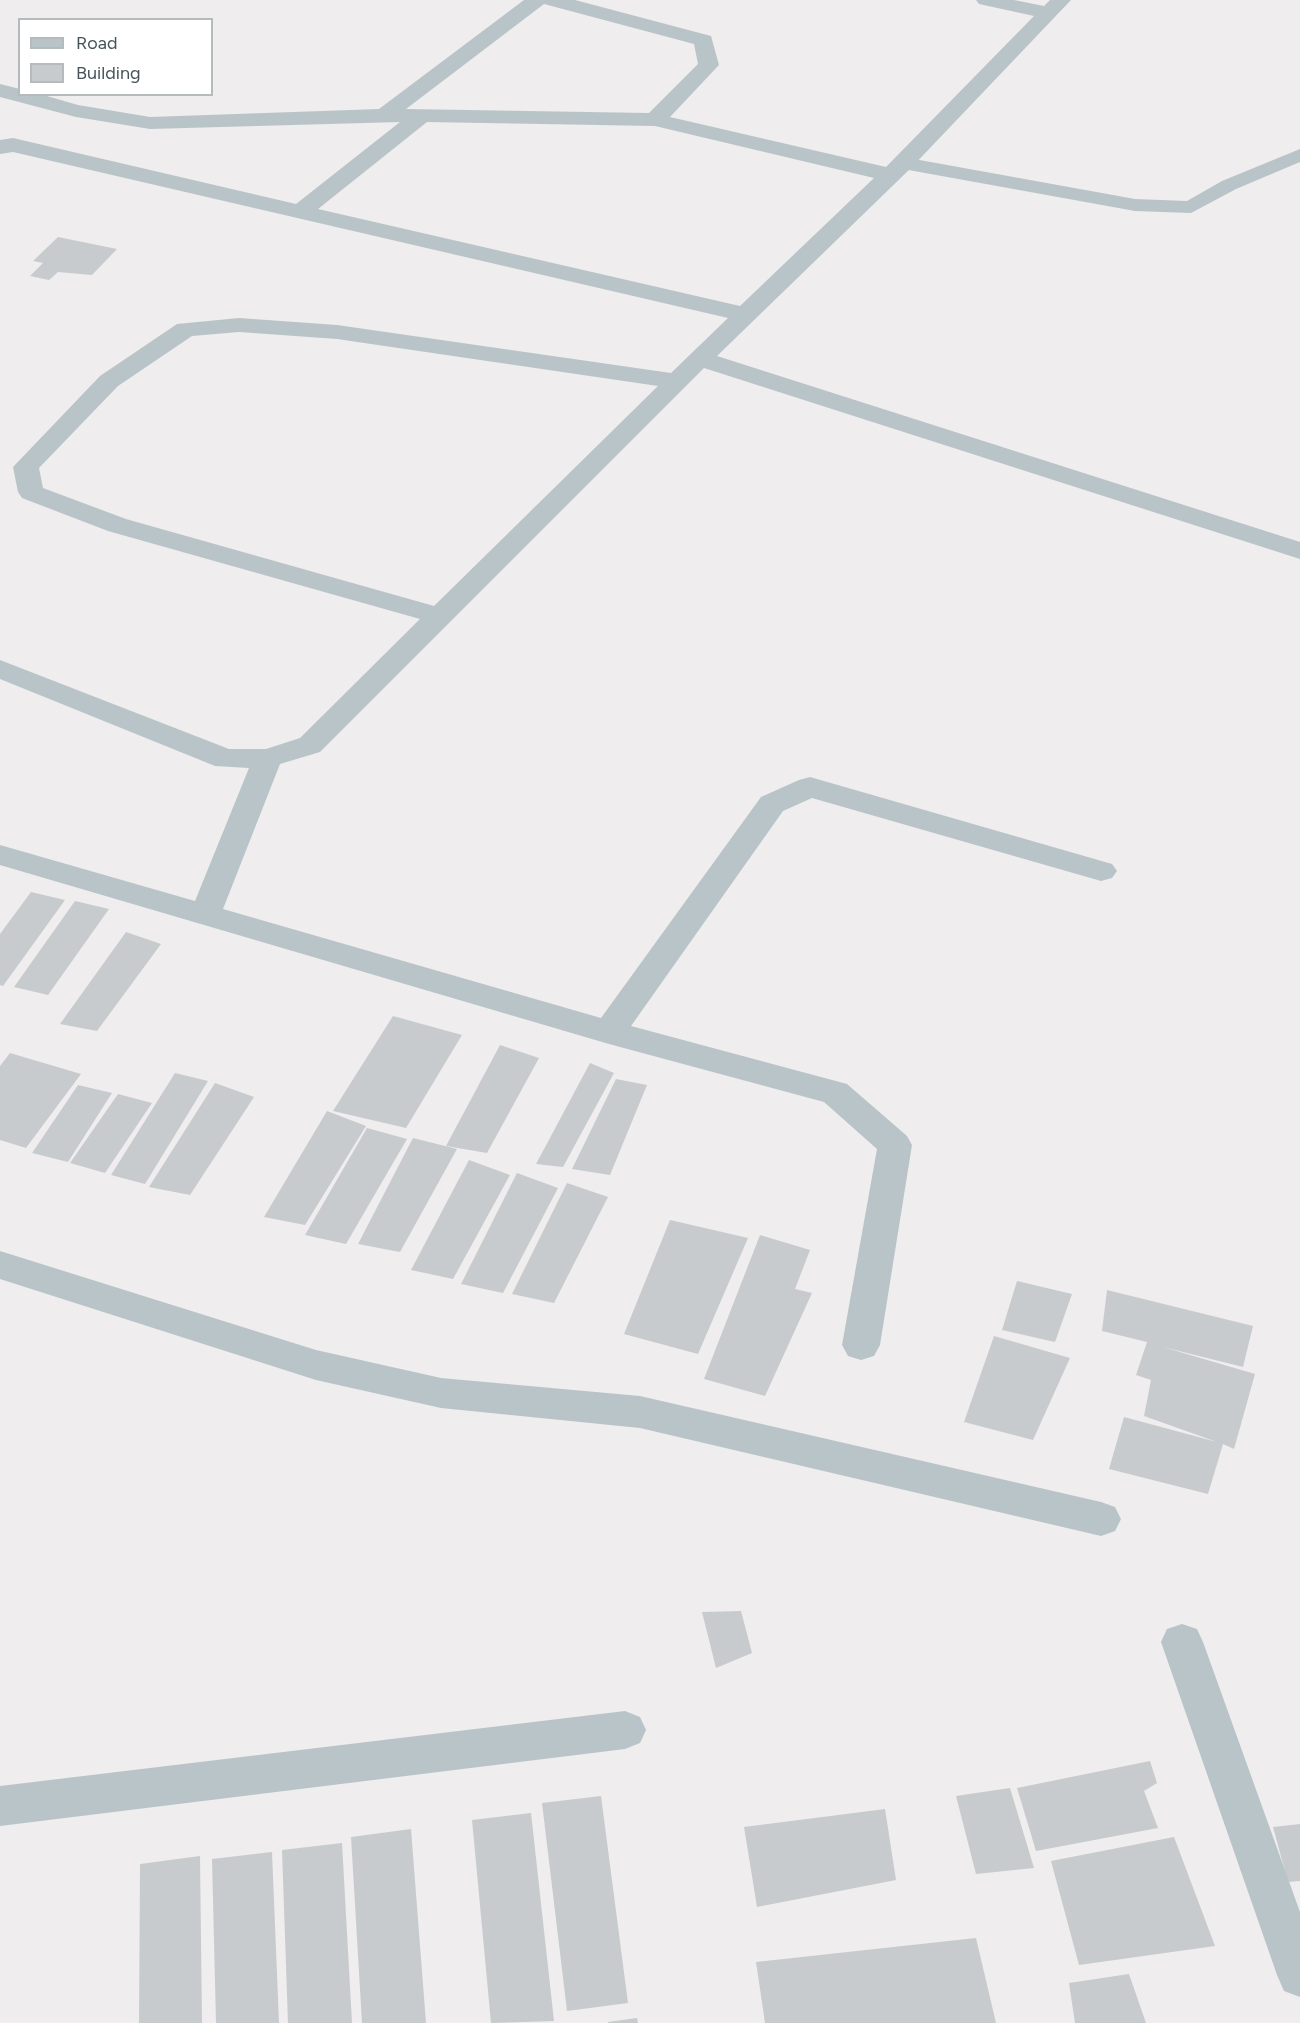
<!DOCTYPE html>
<html>
<head>
<meta charset="utf-8">
<style>
	body { margin:0 }
	#map { position:relative; width:1300px; height:2023px; overflow:hidden; background:#efeded; font-family:Figtree,sans-serif }
	canvas { display:block }
	.legend { position:absolute; left:18px; top:18px; width:195px; height:78px; box-sizing:border-box; background:#fff; border:2px solid #b5bbbd; margin:0; padding:8px 10px; list-style:none; font-size:18px; color:#465459 }
	.legend li { display:flex; align-items:center; gap:12px; height:30px }
	.legend b { width:30px; border:2px solid #b5bbbd }
</style>
</head>
<body>
<div id="map">
<canvas width="1300" height="2023"></canvas>
<ul class="legend">
<li><b style="height:8px;background:#b9c4c9"></b>Road</li>
<li><b style="height:16px;background:#c7cbce"></b>Building</li>
</ul>
</div>
<script>
const ctx = document.querySelector('canvas').getContext('2d');
ctx.lineJoin = 'round';
function paint(path, color) { ctx.fillStyle = color; ctx.fill(path, 'evenodd'); }
const shape = rows => new Path2D(rows.map(r => 'M' + r).join(''));
const building = shape([
	[58,237,117,249,92,275,58,272,49,280,30,276,43,263,33,261],
	[31,892,65,900,3,986,0,985,0,934],
	[75,901,109,909,48,995,14,987],
	[126,932,161,944,97,1031,60,1024],
	[393,1016,462,1035,406,1128,333,1111],
	[500,1045,539,1058,487,1153,446,1146],
	[10,1053,81,1074,26,1148,0,1140,0,1066],
	[590,1063,614,1073,563,1167,536,1164],
	[175,1073,208,1081,145,1184,111,1175],
	[616,1079,647,1085,610,1175,572,1169],
	[215,1083,254,1097,190,1195,149,1187],
	[78,1085,112,1093,68,1162,32,1153],
	[118,1094,152,1103,105,1173,70,1163],
	[327,1111,366,1126,305,1225,264,1217],
	[367,1128,407,1139,346,1244,305,1235],
	[413,1138,457,1149,400,1252,358,1244],
	[469,1160,510,1175,453,1279,411,1270],
	[517,1173,558,1188,503,1293,461,1284],
	[567,1183,608,1197,554,1303,512,1294],
	[670,1220,748,1238,698,1354,624,1334],
	[760,1235,810,1250,795,1289,812,1293,765,1396,704,1379],
	[1017,1281,1072,1294,1055,1342,1002,1330],
	[1107,1290,1253,1326,1243,1367,1163,1347,1255,1374,1234,1449,1223,1444,1208,1494,1109,1469,1124,1417,1217,1442,1144,1416,1151,1380,1136,1375,1147,1342,1102,1331],
	[994,1336,1070,1358,1033,1440,964,1422],
	[741,1611,752,1653,716,1668,702,1612],
	[1150,1761,1157,1783,1144,1791,1158,1828,1036,1851,1017,1788],
	[1010,1788,1034,1868,976,1874,956,1796],
	[601,1796,628,2003,567,2011,542,1803],
	[885,1809,896,1880,757,1907,744,1827],
	[531,1813,554,2021,491,2023,472,1820],
	[1300,1824,1300,1881,1288,1882,1273,1827],
	[411,1829,426,2023,362,2023,351,1837],
	[1174,1837,1215,1946,1079,1965,1051,1861],
	[342,1843,352,2023,288,2023,282,1850],
	[272,1852,279,2023,216,2023,212,1859],
	[200,1856,202,2023,139,2023,140,1864],
	[976,1938,996,2023,765,2023,756,1962],
	[1129,1974,1146,2023,1075,2023,1069,1983],
	[637,2018,638,2023,608,2023,608,2022]
]);
const lane = shape([
	[1300,149,1300,162,1236,189,1191,213,1135,211,903,169,896,167,893,163,896,159,903,157,1135,199,1187,201,1222,181,1300,149]
]);
const street = shape([
	[524,0,575,0,711,36,719,65,670,117,886,167,1034,16,979,4,976,0,1014,0,1044,6,1050,0,1071,0,911,168,717,356,1300,542,1300,559,704,368,320,752,280,764,223,909,601,1018,761,797,799,780,810,777,1112,864,1117,871,1112,878,1101,881,812,798,783,811,631,1026,847,1084,907,1136,912,1145,880,1345,874,1356,861,1360,848,1356,842,1345,877,1149,824,1102,609,1044,0,865,0,845,195,901,249,768,215,766,0,679,0,660,229,749,266,749,300,738,420,619,108,531,22,498,18,492,13,467,100,376,177,324,239,318,337,325,671,373,728,318,13,152,0,154,0,140,13,138,296,204,400,122,150,129,76,117,0,97,0,84,20,89,20,94,40,94,78,105,150,117,379,109,524,0],
	[544,4,694,44,698,64,649,113,406,109,544,4],
	[427,122,655,126,874,178,740,306,318,209,427,122],
	[239,332,337,339,658,386,434,606,126,519,43,488,39,468,118,386,192,336,239,332],
	[0,1251,316,1350,441,1378,640,1396,1101,1502,1115,1507,1121,1519,1115,1531,1101,1536,640,1428,441,1408,316,1380,0,1279,0,1251],
	[1182,1624,1197,1629,1203,1642,1300,1912,1300,1997,1284,1991,1277,1975,1161,1642,1167,1629,1182,1624],
	[625,1711,640,1717,646,1730,640,1743,625,1749,0,1826,0,1786,625,1711]
]);
paint(building, '#c7cbce');
paint(lane, '#b9c4c9');
paint(street, '#b9c4c9');
</script>
</body>
</html>
